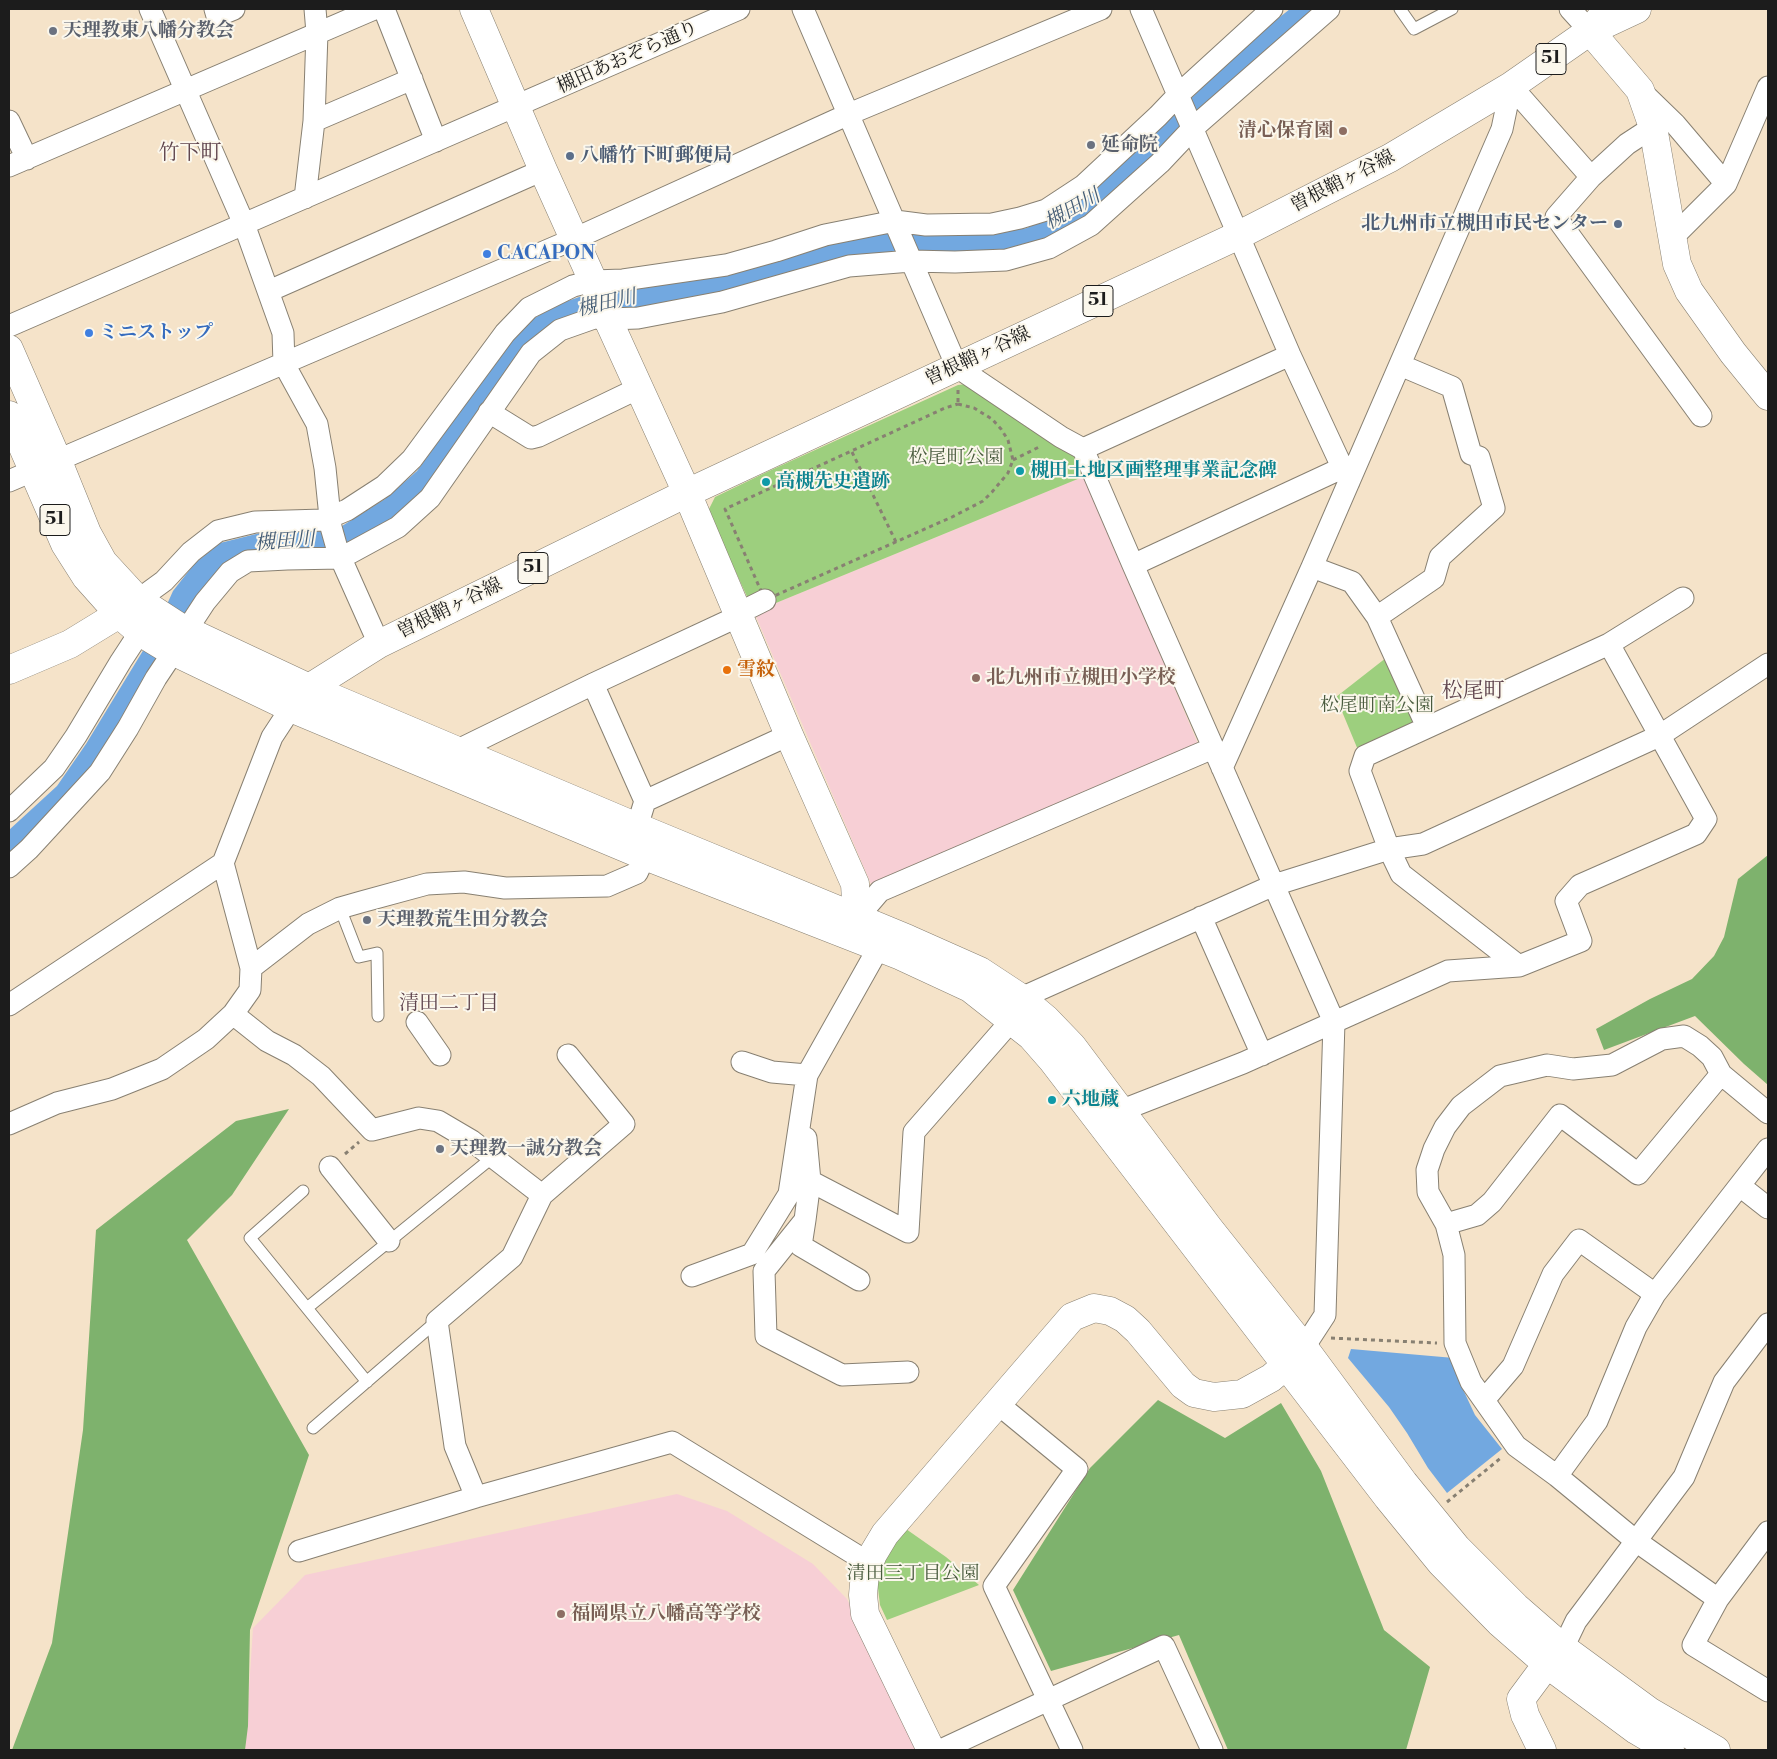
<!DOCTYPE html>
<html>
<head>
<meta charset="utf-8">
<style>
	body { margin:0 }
	#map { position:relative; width:1777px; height:1759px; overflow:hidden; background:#f5e3c9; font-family:"Libre Bodoni",serif }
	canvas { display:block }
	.frame { position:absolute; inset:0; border:10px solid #1c1c1c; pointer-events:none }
</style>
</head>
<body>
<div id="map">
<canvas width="1777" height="1759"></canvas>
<div class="frame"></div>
</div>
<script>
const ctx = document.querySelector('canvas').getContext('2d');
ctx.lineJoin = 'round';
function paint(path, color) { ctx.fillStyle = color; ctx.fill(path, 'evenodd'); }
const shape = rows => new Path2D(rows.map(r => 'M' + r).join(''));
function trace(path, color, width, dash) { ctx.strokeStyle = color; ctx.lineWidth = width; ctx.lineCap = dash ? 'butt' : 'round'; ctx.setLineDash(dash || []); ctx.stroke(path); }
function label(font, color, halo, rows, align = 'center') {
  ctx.font = font + ' "Libre Bodoni","Noto Serif JP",serif'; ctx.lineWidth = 4; ctx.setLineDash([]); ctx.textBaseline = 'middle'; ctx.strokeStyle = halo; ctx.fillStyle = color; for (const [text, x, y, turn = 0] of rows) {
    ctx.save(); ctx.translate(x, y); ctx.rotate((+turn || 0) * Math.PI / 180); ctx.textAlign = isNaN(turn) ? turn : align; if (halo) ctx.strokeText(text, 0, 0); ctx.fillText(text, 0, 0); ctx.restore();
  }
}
const built = shape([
	[1085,476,1198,744,871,884,754,612],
	[677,1494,727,1511,813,1564,847,1599,921,1750,245,1750,253,1628,305,1575]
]);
const green = shape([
	[966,384,1040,435,1078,459,1085,476,754,612,708,511,715,497,769,471,958,385],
	[1391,654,1420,723,1358,750,1336,697],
	[906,1529,946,1557,979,1585,887,1620,880,1605,877,1580,883,1558]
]);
const forest = shape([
	[1768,855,1768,1085,1744,1064,1695,1016,1604,1050,1596,1029,1650,999,1692,979,1714,956,1724,937,1738,879],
	[289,1109,232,1195,187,1240,309,1455,250,1630,248,1726,245,1750,12,1750,52,1643,83,1430,96,1230,236,1121],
	[1158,1400,1225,1438,1281,1403,1321,1471,1384,1630,1430,1667,1406,1750,1228,1750,1179,1635,1051,1671,1013,1590,1090,1468]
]);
const water = shape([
	[1290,9,1321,9,1082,224,1020,251,786,280,563,322,409,509,352,545,223,572,192,602,183,620,82,782,9,855,9,830,57,786,86,744,155,631,173,591,195,563,220,543,260,533,322,531,342,526,385,499,417,471,514,337,533,319,556,305,582,296,882,230,996,233,1027,228,1081,200,1106,179,1261,32],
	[1351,1349,1454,1358,1460,1383,1475,1415,1502,1449,1447,1493,1428,1468,1407,1433,1389,1407,1348,1358]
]);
const path = shape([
	[958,390,958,404],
	[958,404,974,408,992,419,1001,429,1008,440,1013,460,1008,473,992,492,983,501,952,517,765,600,725,509,945,408,958,404],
	[852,452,896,542],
	[1013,460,1041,446],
	[345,1154,359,1142],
	[1331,1338,1437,1343],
	[1447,1502,1502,1457]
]);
const lane = shape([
	[1400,9,1414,29,1452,9],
	[340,908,359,957,377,953,378,1016],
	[303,1191,250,1238,367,1382],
	[307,1308,493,1157],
	[313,1428,437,1321]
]);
const street = shape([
	[150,9,244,224,283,333,284,364,317,424,325,468,331,527,338,552,379,644],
	[215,9,217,16,234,9],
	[384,9,436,141],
	[803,9,957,367,1061,437,1083,449,1133,565,1334,1022,1325,1315,1310,1338,1305,1349],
	[1141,9,1290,355,1349,482],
	[1570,9,1590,31],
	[1511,86,1591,177],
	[1642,92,1675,124,1726,184],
	[9,121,27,159],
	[314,121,412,79],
	[1653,127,1627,144,1591,177,1556,217,1701,416],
	[9,166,374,9],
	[305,198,314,121,317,33,315,9],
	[1673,237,1726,184,1768,87],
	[269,291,543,170],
	[9,326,739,9],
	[489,412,531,438,539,436,639,388],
	[1083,449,1290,355],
	[9,481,574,239,849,114,1101,9],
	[1133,565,1342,468],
	[1312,567,1352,582,1377,617,1427,727],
	[138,600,164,581,191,552,218,531,255,522,323,520,347,510,384,486,412,459,505,333,529,308,573,286,593,281,623,280,726,265,776,251,825,235,895,221,926,225,992,224,1020,218,1046,210,1084,185,1158,116,1179,94,1272,9],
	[751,607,765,600],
	[1377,617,1434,578,1440,557,1494,508,1479,457,1471,454,1452,387,1400,365],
	[186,631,205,602,230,572,248,561,287,559,341,558,398,527,430,498,531,353,560,330,594,318,609,319,638,318,722,302,849,266,911,261,955,262,1006,260,1049,248,1091,225,1160,163,1193,128,1329,9],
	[1609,644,1683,598],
	[593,684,645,801],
	[458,750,593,684,739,616],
	[1222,768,1312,567,1502,129,1511,86],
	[9,811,54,768,76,736,121,661,140,632],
	[637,827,645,801,789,735],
	[9,867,29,849,100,772,128,728,156,678,174,651],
	[1201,917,1262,1055],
	[857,918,880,891,1213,748],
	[251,968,308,924,340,908,361,902,427,884,464,882,505,888,607,886,637,873,645,856],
	[9,1005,223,863,272,737,291,708],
	[1011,1006,1021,998,1274,885,1389,849,1423,844,1659,736,1768,664],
	[233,1014,267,1041,294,1055,321,1076,372,1130,419,1118,438,1121,472,1141,542,1195],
	[417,1022,440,1055],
	[568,1055,624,1124,542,1195,512,1257,437,1321,455,1446,476,1497,672,1442,869,1563],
	[742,1062,772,1072,807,1075],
	[1120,1111,1243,1063,1448,971,1519,966,1581,941,1566,901,1580,885,1696,834,1706,819,1609,644,1365,756,1360,771,1389,849,1401,874,1519,966],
	[9,1124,57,1103,112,1089,162,1069,206,1039,233,1014,250,990,251,968,223,863],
	[806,1138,810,1181,805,1220,764,1271,766,1336,842,1375,908,1372],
	[330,1167,389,1241],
	[810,1181,908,1232,914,1132,1011,1021],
	[1740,1186,1768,1208],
	[805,1220,801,1246,859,1280],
	[1446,1224,1428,1192,1427,1170,1434,1149,1445,1127,1461,1106,1500,1076,1547,1065,1573,1069,1612,1065,1662,1039,1684,1036,1700,1046,1712,1057,1721,1074,1768,1113],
	[692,1276,752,1254,789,1194,807,1075,879,947],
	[1484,1400,1513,1366,1553,1274,1579,1240,1655,1294],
	[998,1404,1077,1469,994,1586,1072,1750],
	[1557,1476,1597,1421,1636,1327,1655,1294,1768,1149],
	[1768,1532,1718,1599,1693,1645,1768,1691],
	[299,1551,476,1497],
	[1718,1599,1636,1541,1557,1476,1516,1446,1471,1382,1455,1343,1454,1255,1446,1224,1477,1215,1492,1202,1560,1115,1638,1174,1721,1074],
	[1563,1648,1576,1621,1684,1477,1724,1382,1768,1324],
	[941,1750,1164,1646,1212,1750]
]);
const secondary = shape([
	[474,9,543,170,593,281,604,311,687,493,789,735,855,884,857,918,856,934],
	[1604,14,1590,31,1640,90,1653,127,1677,264,1689,291,1733,353,1768,396],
	[9,670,70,644,119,614,138,600],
	[309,688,637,827,908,939,980,971,1021,998,1046,1019,1072,1046,1208,1227,1305,1349,1404,1483,1457,1548,1516,1607,1563,1648,1649,1711,1716,1750],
	[291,708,645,856,901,956,970,988,1031,1036,1052,1060,1388,1498,1441,1563,1500,1623,1547,1664,1636,1730,1670,1750],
	[931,1750,865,1614,863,1595,865,1573,873,1554,885,1534,1072,1317,1094,1308,1110,1311,1125,1319,1138,1331,1183,1385,1194,1393,1214,1397,1242,1394,1271,1378,1300,1353],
	[1542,1750,1525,1715,1521,1699,1547,1664,1560,1651]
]);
const primary = shape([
	[9,349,57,459,87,533,103,562,138,600,181,628,309,688],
	[9,415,65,544,86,577,119,614,140,632,168,649,291,708,309,688,379,644,687,493,1239,235,1390,158,1511,86,1590,31,1637,9]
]);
const markers = [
	[53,31,5,"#6b7280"],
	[1343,131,5,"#8d6e63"],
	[1091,145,5,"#6b7280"],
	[570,156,5,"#5c6f8a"],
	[1618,224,5,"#5c6f8a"],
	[487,254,5,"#3f7fe0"],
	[89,333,5,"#3f7fe0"],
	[1020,471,5,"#0f9aa8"],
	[766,482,5,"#0f9aa8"],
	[727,670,5,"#e8710a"],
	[976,678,5,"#8d6e63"],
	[367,920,5,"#6b7280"],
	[1052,1100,5,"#0f9aa8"],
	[440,1149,5,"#6b7280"],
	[561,1614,5,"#8d6e63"]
];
const shields = [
	[1551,59,30],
	[1098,301,30],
	[55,520,30],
	[533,568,30]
];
const shieldNames = [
	["51",1551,59],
	["51",1098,301],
	["51",55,520],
	["51",533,568]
];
const worshipNames = [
	["天理教東八幡分教会",63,31],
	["延命院",1101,145],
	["天理教荒生田分教会",377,920],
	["天理教一誠分教会",450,1149]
];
const streetNames = [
	["槻田あおぞら通り",628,58,-24],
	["曽根鞘ヶ谷線",1343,182,-27],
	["曽根鞘ヶ谷線",978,357,-25],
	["曽根鞘ヶ谷線",450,609,-26]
];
const educationNames = [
	["清心保育園",1333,131,"right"],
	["北九州市立槻田小学校",986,678],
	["福岡県立八幡高等学校",571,1614]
];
const serviceNames = [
	["八幡竹下町郵便局",580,156],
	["北九州市立槻田市民センター",1608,224,"right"]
];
const shopNames = [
	["CACAPON",497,254],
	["ミニストップ",99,333]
];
const parkNames = [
	["松尾町公園",956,458],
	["松尾町南公園",1377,706],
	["清田三丁目公園",913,1574]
];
const cultureNames = [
	["槻田土地区画整理事業記念碑",1030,471],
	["高槻先史遺跡",776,482],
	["六地蔵",1062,1100]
];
const foodNames = [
	["雪紋",737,670]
];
const waterNames = [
	["槻田川",1073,210,-30],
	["槻田川",607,304,-13],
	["槻田川",285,542,-5]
];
const neighbourhoodNames = [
	["清田二丁目",449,1004]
];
const quarterNames = [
	["竹下町",190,154],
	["松尾町",1473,692]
];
paint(built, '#f7cfd5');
paint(green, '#9dcf7e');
paint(forest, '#7eb26d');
paint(water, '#72a8e0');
trace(lane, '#888072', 13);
trace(street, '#888072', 23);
trace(secondary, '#888072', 29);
trace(primary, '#888072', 29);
trace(path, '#888072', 3, [4, 4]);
trace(lane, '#fff', 11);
trace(street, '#fff', 21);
trace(secondary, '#fff', 28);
trace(primary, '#fff', 28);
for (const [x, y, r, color] of markers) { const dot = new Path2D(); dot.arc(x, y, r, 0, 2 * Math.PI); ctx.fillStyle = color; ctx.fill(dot); trace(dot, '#fbf7ec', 2); }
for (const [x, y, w] of shields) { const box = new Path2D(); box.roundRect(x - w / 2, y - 15.5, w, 31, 4); ctx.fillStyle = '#fbf7ec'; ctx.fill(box); trace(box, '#1c1c1c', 1); }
label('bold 18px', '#1c1c1c', null, shieldNames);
label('bold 19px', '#5b616d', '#fbf7ec', worshipNames, 'left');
label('19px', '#1c1c1c', '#fbf7ec', streetNames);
label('bold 19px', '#785e54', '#fbf7ec', educationNames, 'left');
label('bold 19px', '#4e5e75', '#fbf7ec', serviceNames, 'left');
label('bold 19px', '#366cbe', '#fbf7ec', shopNames, 'left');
label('19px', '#495b3e', '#fbf7ec', parkNames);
label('bold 19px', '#0d838f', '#fbf7ec', cultureNames, 'left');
label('bold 19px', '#c56008', '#fbf7ec', foodNames, 'left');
label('italic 20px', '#435b74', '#fbf7ec', waterNames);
label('20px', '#5f444d', '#fbf7ec', neighbourhoodNames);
label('21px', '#5f444d', '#fbf7ec', quarterNames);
</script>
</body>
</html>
